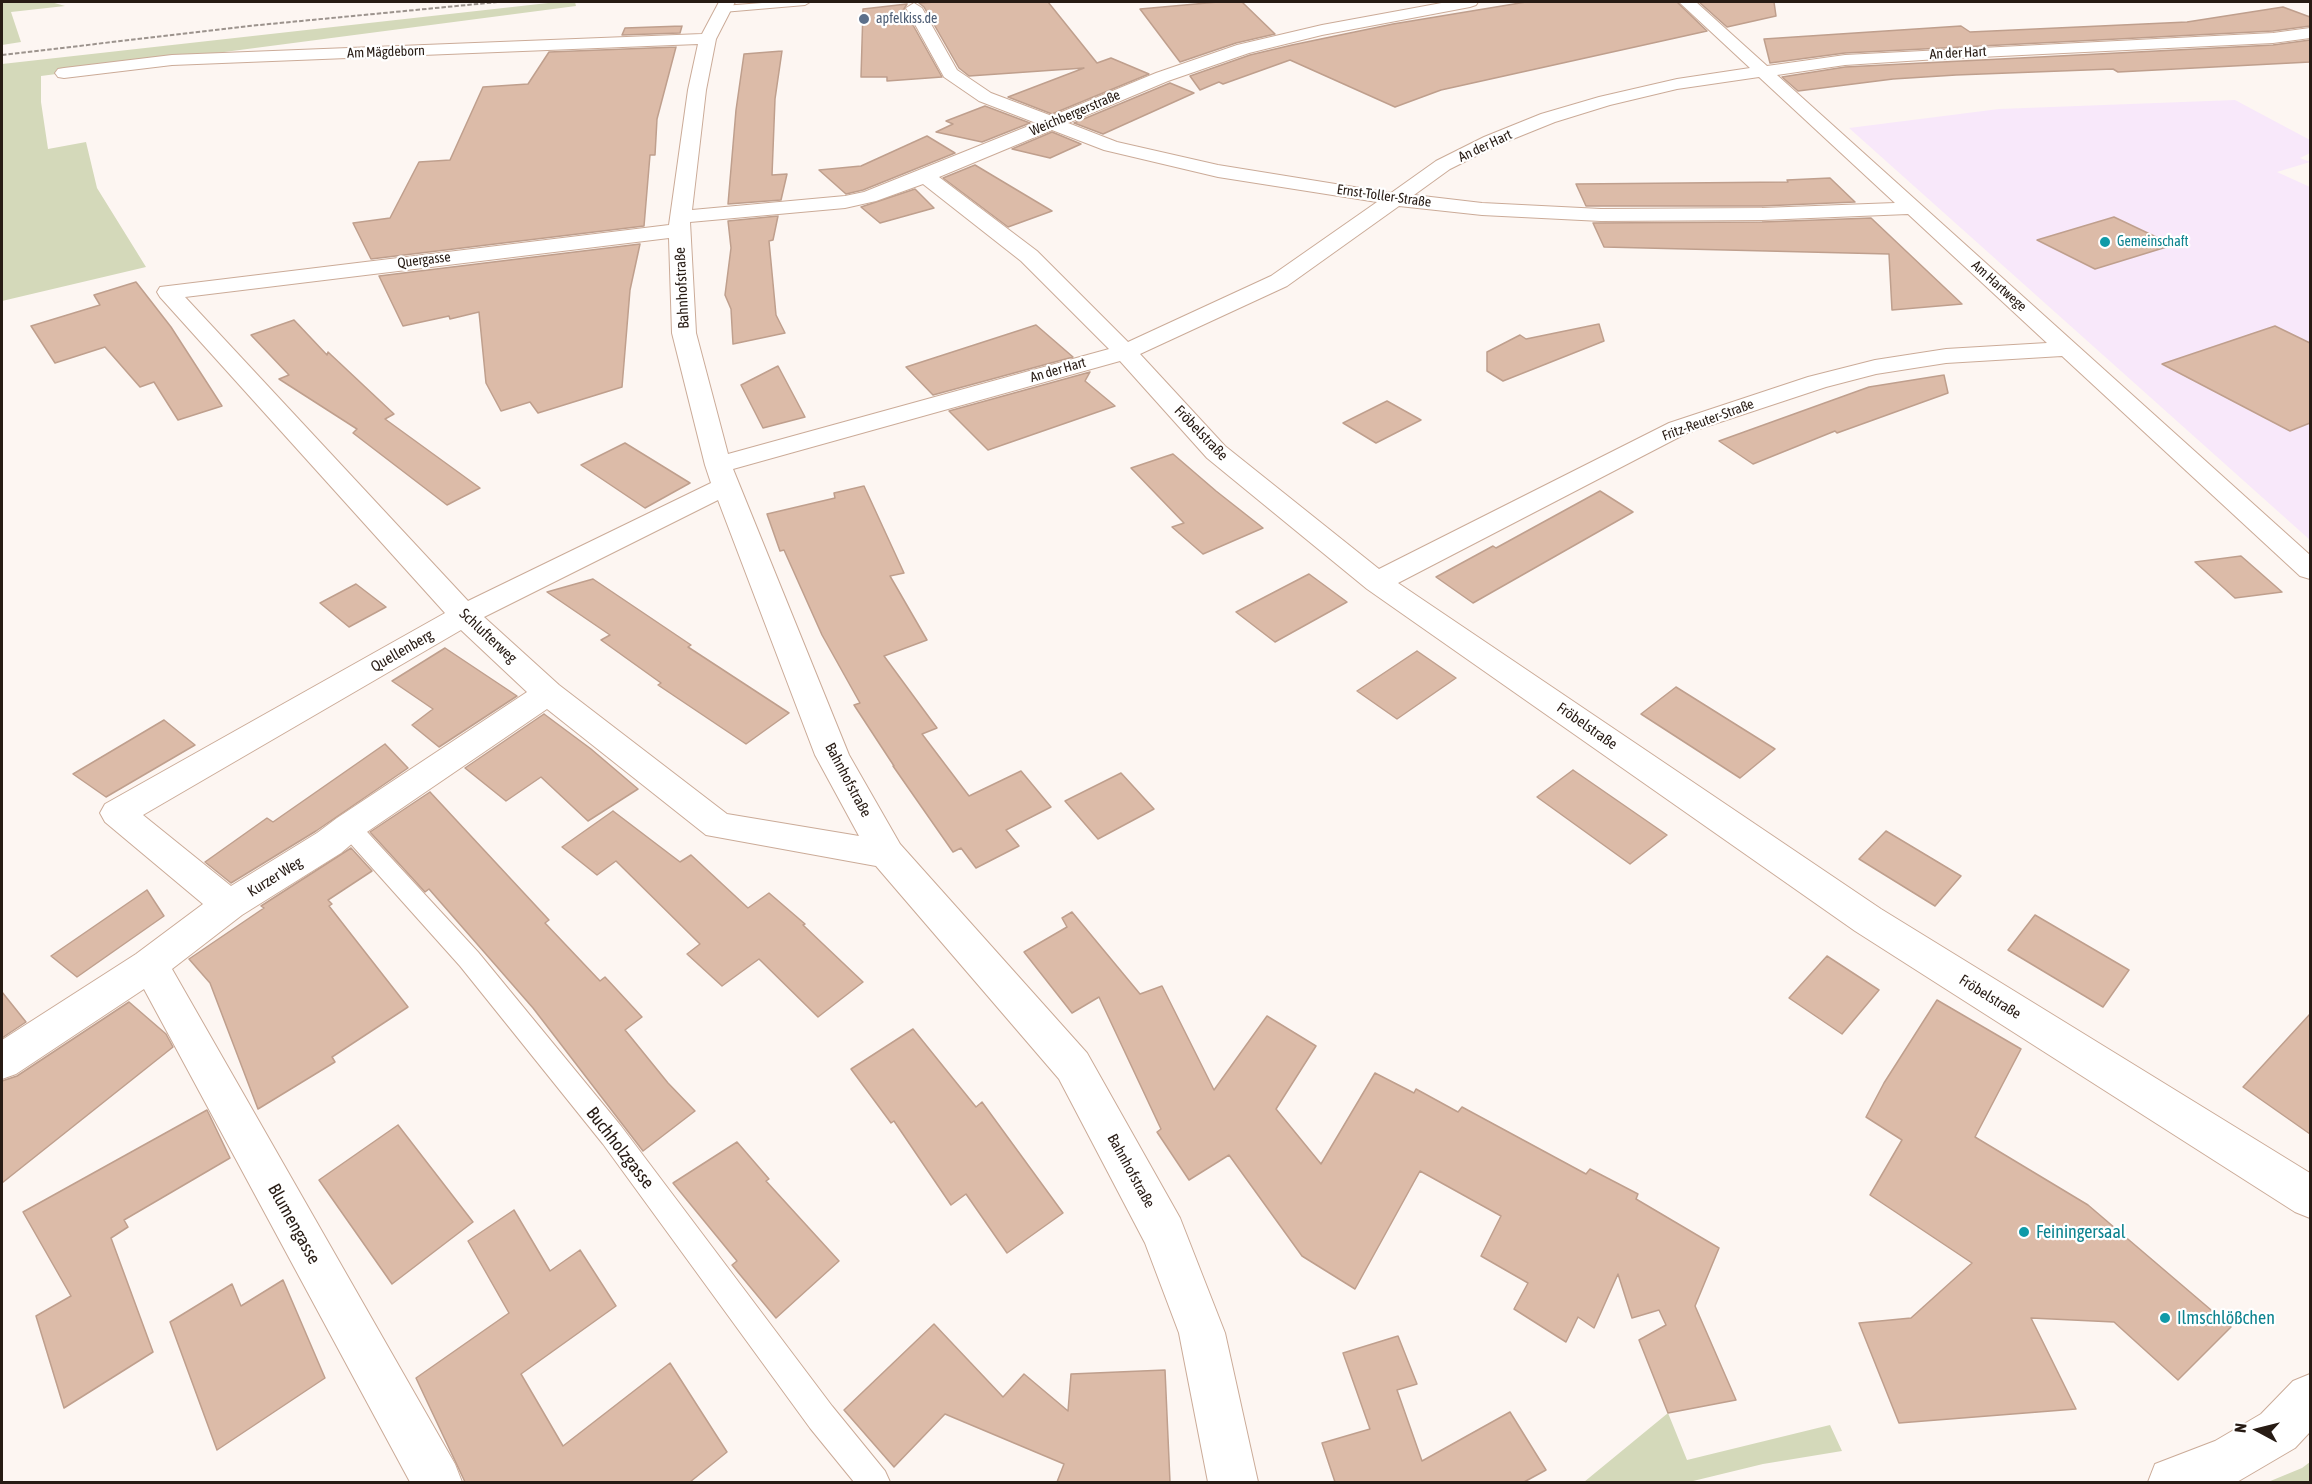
<!DOCTYPE html>
<html>
<head>
<meta charset="utf-8">
<style>
	body { margin:0 }
	#map { position:relative; width:2312px; height:1484px; overflow:hidden; background:#fdf6f2; font-family:"Asap Condensed",sans-serif }
	canvas { display:block }
	.frame { position:absolute; inset:0; border:3px solid #271b14; pointer-events:none }
	.north { position:absolute; left:2228px; top:1400px; width:60px; height:60px; -webkit-text-stroke:4px #fff; paint-order:stroke; rotate:277deg; font-size:16px; font-weight:700; line-height:24px; text-align:center; color:#271b14 }
	.north::after { content:''; display:block; margin:auto; width:21px; height:27px; background:#271b14; clip-path:polygon(50% 0,100% 100%,50% 72%,0 100%) }
</style>
</head>
<body>
<div id="map">
<canvas width="2312" height="1484"></canvas>
<div class="frame"></div>
<div class="north">N</div>
</div>
<script>
const ctx = document.querySelector('canvas').getContext('2d');
ctx.lineJoin = 'round';
function paint(path, color) { ctx.fillStyle = color; ctx.fill(path, 'evenodd'); }
const shape = rows => new Path2D(rows.map(r => 'M' + r).join(''));
function trace(path, color, width, dash) { ctx.strokeStyle = color; ctx.lineWidth = width; ctx.lineCap = dash ? 'butt' : 'round'; ctx.setLineDash(dash || []); ctx.stroke(path); }
function label(font, color, halo, rows, align = 'center') {
  ctx.font = font + ' "Asap Condensed",sans-serif'; ctx.lineWidth = 4.5; ctx.setLineDash([]); ctx.textBaseline = 'middle'; ctx.strokeStyle = halo; ctx.fillStyle = color; for (const [text, x, y, turn = 0] of rows) {
    ctx.save(); ctx.translate(x, y); ctx.rotate((+turn || 0) * Math.PI / 180); ctx.textAlign = isNaN(turn) ? turn : align; if (halo) ctx.strokeText(text, 0, 0); ctx.fillText(text, 0, 0); ctx.restore();
  }
}
const education = shape([
	[2235,100,2310,140,2310,153,2300,158,2310,162,2277,172,2310,187,2310,540,1849,128,1999,109]
]);
const green = shape([
	[2,2,51,2,65,6,11,12,21,42,2,45],
	[557,2,575,2,576,6,41,76,41,102,48,149,86,142,97,188,146,267,2,301,2,64],
	[1668,1413,1687,1460,1830,1425,1842,1451,1763,1464,1689,1482,1584,1482],
	[2310,1462,2310,1482,2268,1482,2302,1468]
]);
const building = shape([
	[936,2,1048,2,1097,63,1111,58,1149,74,1052,114,1008,97,1084,68,969,76,959,68,924,7,919,3,936,2],
	[1218,2,1242,2,1275,34,1236,43,1180,62,1140,9,1218,2],
	[1526,2,1677,2,1707,31,1441,90,1395,107,1290,60,1223,84,1219,82,1200,90,1190,76,1250,55,1292,45,1393,24,1526,2],
	[1699,2,1774,2,1776,16,1727,27,1699,2],
	[907,4,904,9,942,77,887,81,887,77,861,77,863,9,907,4],
	[2283,7,2310,17,2310,26,2273,31,1845,53,1770,63,1764,39,1961,26,1970,32,2187,22,2283,7],
	[682,26,680,33,622,35,625,28,682,26],
	[2310,40,2310,62,2118,72,2113,69,1956,75,1893,79,1798,91,1782,77,1845,67,2273,45,2310,40],
	[676,47,657,119,655,155,650,155,644,226,371,259,353,223,390,218,419,162,450,160,483,87,528,84,549,52,676,47],
	[782,51,775,99,772,175,787,174,781,200,728,204,736,110,744,54,782,51],
	[1170,83,1194,93,1103,134,1074,123,1170,83],
	[985,106,1030,123,982,142,936,132,953,124,946,121,985,106],
	[1052,132,1081,144,1050,158,1012,149,1052,132],
	[927,136,955,153,863,190,846,194,819,170,861,166,927,136],
	[975,165,1052,211,1008,227,943,178,975,165],
	[1830,178,1855,202,1762,206,1586,206,1576,184,1788,182,1787,180,1830,178],
	[915,189,934,208,880,223,861,207,915,189],
	[778,216,773,240,769,241,776,315,785,333,733,344,731,309,725,295,731,248,728,221,778,216],
	[2114,217,2173,245,2095,269,2037,240,2114,217],
	[1871,218,1962,304,1892,310,1889,254,1604,247,1593,223,1762,222,1871,218],
	[640,244,630,290,622,387,538,413,530,402,501,411,486,383,479,312,450,319,449,316,403,326,379,276,640,244],
	[136,282,171,327,222,406,178,420,154,382,140,387,105,347,55,363,31,326,100,305,94,295,136,282],
	[294,320,327,355,328,352,394,414,385,419,480,488,447,505,353,433,357,429,279,379,289,375,251,335,294,320],
	[1599,324,1604,341,1503,381,1487,371,1487,352,1520,335,1526,339,1599,324],
	[1036,325,1073,357,933,395,906,367,1036,325],
	[2275,326,2310,343,2310,423,2290,431,2162,364,2275,326],
	[778,366,805,417,763,428,741,385,778,366],
	[1090,372,1085,381,1115,406,988,450,949,411,1090,372],
	[1944,375,1948,393,1837,433,1835,431,1753,464,1719,441,1869,387,1944,375],
	[1387,401,1421,420,1376,443,1343,423,1387,401],
	[625,443,690,483,645,508,581,465,625,443],
	[1173,454,1216,491,1263,528,1203,554,1172,527,1184,523,1131,468,1173,454],
	[864,486,904,573,890,576,927,640,884,656,937,728,922,734,969,796,1021,771,1051,807,1006,830,1019,846,976,868,961,848,953,852,893,766,894,766,854,705,860,703,822,635,784,550,780,551,767,514,835,498,834,493,864,486],
	[1600,491,1633,512,1473,603,1436,577,1493,546,1496,548,1600,491],
	[2241,556,2282,592,2235,598,2195,562,2241,556],
	[1309,574,1347,602,1275,642,1236,612,1309,574],
	[593,579,691,645,688,647,789,713,746,744,658,685,661,683,601,640,610,635,547,592,593,579],
	[356,584,386,607,349,627,320,603,356,584],
	[445,648,517,696,439,747,412,725,433,709,392,681,445,648],
	[1417,651,1456,678,1397,719,1357,691,1417,651],
	[1676,687,1775,749,1740,778,1641,714,1676,687],
	[544,714,591,749,638,789,588,821,541,777,506,801,465,768,544,714],
	[164,720,195,745,106,797,73,774,164,720],
	[385,744,408,768,316,831,231,883,205,862,267,818,273,822,385,744],
	[1573,770,1667,835,1630,864,1537,797,1573,770],
	[1121,773,1154,809,1098,839,1065,801,1121,773],
	[430,792,549,920,545,923,600,981,605,977,642,1017,625,1030,668,1083,695,1111,643,1151,533,1008,429,889,425,892,370,832,430,792],
	[613,811,680,862,691,855,748,908,769,893,805,924,803,925,863,982,818,1017,759,959,722,986,687,954,700,944,616,861,597,875,562,847,613,811],
	[1886,831,1961,876,1935,906,1859,859,1886,831],
	[351,848,372,871,328,900,332,904,329,906,408,1007,332,1057,335,1062,258,1109,210,983,189,959,264,908,261,906,351,848],
	[147,890,164,916,77,977,51,956,147,890],
	[1072,912,1140,994,1162,986,1214,1090,1267,1016,1316,1046,1276,1109,1321,1164,1375,1073,1414,1093,1416,1089,1458,1112,1462,1107,1586,1174,1590,1169,1638,1194,1636,1199,1719,1248,1695,1306,1736,1400,1668,1413,1639,1340,1666,1325,1659,1310,1632,1318,1618,1274,1594,1328,1578,1317,1566,1342,1514,1309,1528,1283,1481,1256,1501,1216,1420,1171,1355,1289,1302,1256,1229,1155,1189,1180,1157,1132,1161,1129,1099,997,1072,1013,1024,952,1067,927,1062,918,1072,912],
	[2035,915,2129,970,2103,1007,2008,950,2035,915],
	[1827,956,1879,990,1842,1034,1789,998,1827,956],
	[2,992,26,1022,2,1038,2,992],
	[1937,1000,2021,1049,1975,1137,2088,1205,2231,1327,2178,1380,2114,1322,2031,1318,2076,1409,1899,1423,1859,1323,1911,1318,1972,1263,1870,1195,1902,1140,1866,1117,1884,1083,1937,1000],
	[129,1002,166,1034,173,1047,2,1183,2,1081,17,1076,129,1002],
	[2310,1014,2310,1134,2243,1087,2310,1014],
	[913,1029,976,1107,982,1102,1063,1213,1007,1253,966,1194,951,1205,894,1121,891,1123,851,1069,913,1029],
	[207,1110,230,1158,124,1220,128,1227,111,1238,153,1352,64,1408,36,1316,71,1296,23,1212,207,1110],
	[398,1125,473,1222,392,1284,319,1180,398,1125],
	[737,1142,769,1179,766,1181,839,1261,776,1318,732,1265,737,1261,673,1183,737,1142],
	[514,1210,550,1271,580,1250,616,1306,521,1374,563,1446,670,1363,727,1452,690,1482,465,1482,416,1378,509,1313,468,1241,514,1210],
	[283,1280,325,1378,217,1450,170,1322,232,1284,241,1306,283,1280],
	[934,1324,1003,1397,1024,1374,1068,1411,1071,1374,1165,1370,1170,1482,1057,1482,1064,1464,945,1414,894,1467,844,1410,934,1324],
	[1398,1336,1417,1384,1397,1390,1422,1461,1510,1412,1546,1470,1524,1482,1335,1482,1322,1443,1370,1429,1343,1353,1398,1336]
]);
const lane = shape([
	[775,2,810,2,805,5,723,12,718,9,723,6,775,2],
	[349,819,357,821,478,952,621,1126,832,1406,885,1471,890,1482,854,1482,810,1428,603,1144,460,966,341,833,338,827,341,821,349,819]
]);
const street = shape([
	[719,2,735,2,716,39,706,90,692,210,845,196,864,192,1036,123,979,101,944,77,906,8,914,3,922,8,957,70,991,93,1052,116,1156,73,1237,45,1322,25,1447,2,1478,2,1476,5,1470,7,1322,35,1249,53,1168,81,1068,123,1117,142,1218,165,1391,193,1436,161,1484,137,1541,114,1599,97,1677,79,1750,68,1679,2,1696,2,1767,66,1845,55,2273,33,2310,28,2310,38,2273,43,1938,59,1845,65,1777,75,2310,555,2310,579,2300,576,2062,356,1946,363,1876,374,1826,387,1687,433,1398,583,1881,909,2310,1173,2310,1218,2295,1212,1855,931,1367,589,1207,458,1120,361,733,469,849,755,900,844,1087,1053,1180,1218,1225,1333,1258,1482,1208,1482,1179,1333,1145,1243,1059,1079,876,866,706,835,547,709,361,836,341,853,242,915,172,969,455,1464,462,1482,410,1482,144,989,16,1074,2,1079,2,1040,136,954,203,904,105,822,100,813,105,804,445,613,160,297,157,292,160,287,669,225,688,90,698,44,172,65,64,78,58,77,55,73,58,69,64,68,172,55,702,34,719,2],
	[1759,77,1895,203,1762,208,1601,209,1482,203,1414,195,1450,169,1498,145,1555,122,1610,105,1677,89,1759,77],
	[1052,130,1104,150,1218,177,1377,202,1271,276,1128,342,1037,251,939,177,1052,130],
	[923,184,1021,261,1109,349,728,454,696,333,690,222,845,208,876,201,923,184],
	[1399,206,1482,215,1601,221,1762,220,1908,214,2047,343,1946,349,1875,360,1808,377,1669,423,1379,569,1225,446,1140,354,1287,286,1399,206],
	[669,238,672,333,705,465,711,483,468,601,185,297,669,238],
	[718,500,815,755,859,836,727,814,559,685,484,617,718,500],
	[461,630,527,692,337,818,317,833,231,886,143,815,461,630]
]);
const secondary = shape([
	[2310,1374,2310,1432,2295,1448,2237,1482,2148,1482,2155,1464,2215,1441,2261,1414,2293,1381,2310,1374]
]);
const rail = shape([
	[2,55,249,26,498,2]
]);
const markers = [
	[864,19,6,"#5c6f8a"],
	[2105,242,6,"#0f9aa8"],
	[2024,1232,6,"#0f9aa8"],
	[2165,1318,6,"#0f9aa8"]
];
const farServicenames = [
	["apfelkiss.de",876,19]
];
const farStreetnames = [
	["Am Mägdeborn",386,52,-2],
	["An der Hart",1958,53,-3],
	["Weichbergerstraße",1075,113,-23],
	["An der Hart",1485,146,-25],
	["Ernst-Toller-Straße",1384,196,8],
	["Quergasse",424,260,-7],
	["Am Hartwege",1999,286,42],
	["An der Hart",1058,370,-16],
	["Fritz-Reuter-Straße",1708,420,-20]
];
const farCulturenames = [
	["Gemeinschaft",2117,242]
];
const streetNames = [
	["Bahnhofstraße",682,288,-93],
	["Fröbelstraße",1201,433,46],
	["Schlufterweg",488,636,43],
	["Quellenberg",402,651,-30],
	["Fröbelstraße",1587,726,35],
	["Bahnhofstraße",848,780,62],
	["Kurzer Weg",275,877,-32],
	["Fröbelstraße",1990,997,32],
	["Bahnhofstraße",1131,1171,61]
];
const nearStreetnames = [
	["Buchholzgasse",620,1148,52],
	["Blumengasse",294,1224,61]
];
const nearCulturenames = [
	["Feiningersaal",2036,1232],
	["Ilmschlößchen",2177,1318]
];
paint(education, '#f8e8fa');
paint(green, '#d4d9ba');
paint(building, '#dcbba8');
trace(building, '#bf9f8d', 1.5);
trace(lane, '#cbab98', 2);
trace(street, '#cbab98', 2);
trace(secondary, '#cbab98', 2);
paint(lane, '#fff');
paint(street, '#fff');
paint(secondary, '#fff');
trace(rail, '#9c938d', 2, [4.5, 2]);
for (const [x, y, r, color] of markers) { const dot = new Path2D(); dot.arc(x, y, r, 0, 2 * Math.PI); ctx.fillStyle = color; ctx.fill(dot); trace(dot, '#fff', 2); }
label('14px', '#4e5e75', '#fff', farServicenames, 'left');
label('14px', '#271b14', '#fff', farStreetnames);
label('14px', '#0d838f', '#fff', farCulturenames, 'left');
label('15px', '#271b14', '#fff', streetNames);
label('18px', '#271b14', '#fff', nearStreetnames);
label('18px', '#0d838f', '#fff', nearCulturenames, 'left');
</script>
</body>
</html>
